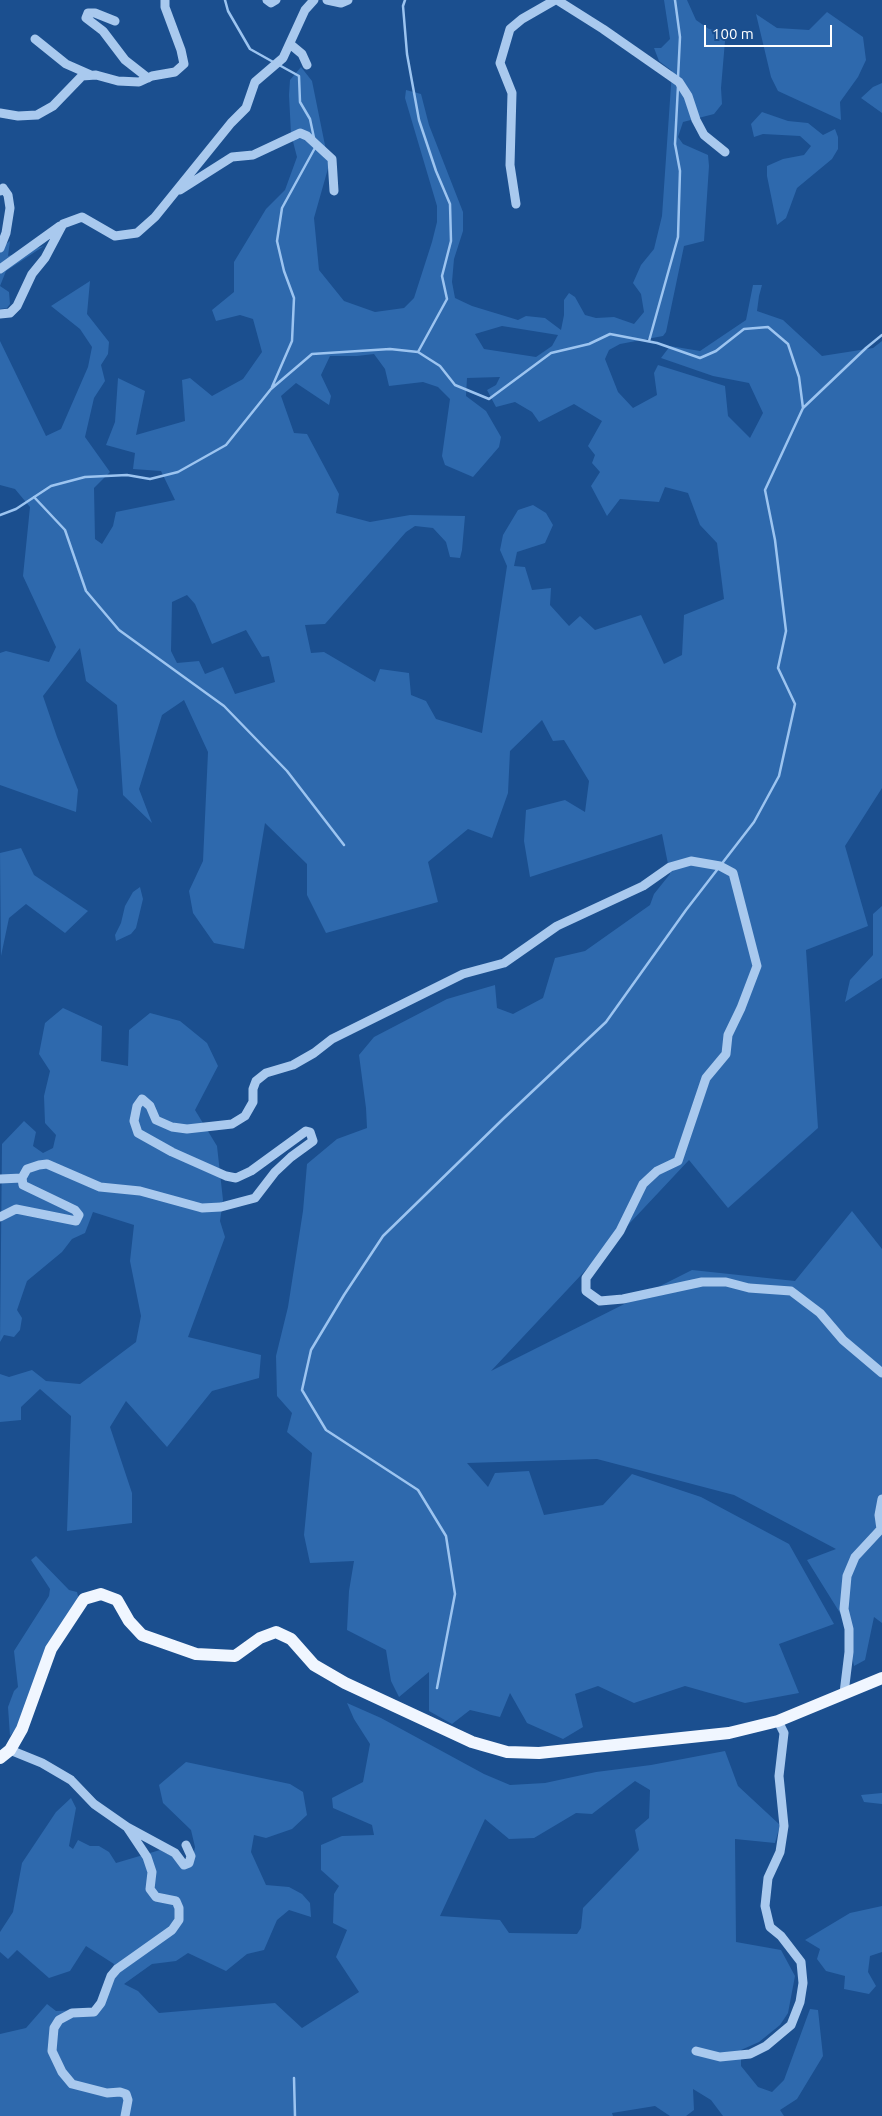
<!DOCTYPE html>
<html>
<head>
<meta charset="utf-8">
<style>
	body { margin:0 }
	#map { position:relative; width:882px; height:2116px; overflow:hidden; background:#1b4f8f; font-family:Ubuntu,sans-serif }
	canvas { display:block }
	.scale { position:absolute; left:704px; top:25px; width:128px; height:22px; box-sizing:border-box; border:2px solid #fff; border-top:0; padding-left:6px; font-size:15px; line-height:18px; white-space:nowrap; color:#fff; -webkit-text-stroke:4px #1b4f8f; paint-order:stroke }
</style>
</head>
<body>
<div id="map">
<canvas width="882" height="2116"></canvas>
<div class="scale">100 m</div>
</div>
<script>
const ctx = document.querySelector('canvas').getContext('2d');
ctx.lineJoin = 'round';
function paint(path, color) { ctx.fillStyle = color; ctx.fill(path, 'evenodd'); }
const shape = rows => new Path2D(rows.map(r => 'M' + r).join(''));
function trace(path, color, width, dash) { ctx.strokeStyle = color; ctx.lineWidth = width; ctx.lineCap = dash ? 'butt' : 'round'; ctx.setLineDash(dash || []); ctx.stroke(path); }
const green = shape([
	[664,0,687,0,696,20,709,29,719,30,725,41,721,88,722,104,714,114,683,122,678,137,683,144,708,155,709,166,704,241,684,246,666,332,663,336,620,344,609,350,605,359,618,392,633,408,657,395,654,373,658,365,725,386,728,416,750,438,763,413,749,383,713,376,661,358,670,346,700,351,746,320,753,285,762,285,759,296,757,311,783,320,822,356,873,348,882,341,882,788,845,846,868,926,806,950,818,1128,728,1208,689,1160,491,1371,692,1270,795,1281,852,1211,882,1249,882,1623,874,1617,865,1660,854,1666,845,1621,807,1560,836,1549,734,1495,597,1459,467,1463,488,1487,495,1473,529,1471,544,1515,603,1505,632,1474,701,1497,789,1544,834,1624,779,1644,799,1693,745,1703,685,1686,634,1703,598,1686,575,1694,583,1727,563,1739,527,1723,510,1693,500,1717,470,1710,452,1724,429,1711,429,1672,399,1697,391,1681,386,1650,347,1630,349,1591,354,1561,310,1563,304,1535,312,1453,287,1432,292,1413,277,1396,276,1356,288,1307,303,1211,307,1164,337,1139,367,1128,366,1108,359,1055,374,1037,447,999,495,985,497,1008,513,1014,543,998,555,958,585,951,650,905,654,894,670,874,662,834,530,877,524,841,526,810,565,800,585,812,589,781,564,740,553,741,542,720,510,751,508,793,492,838,468,829,428,862,438,902,326,933,307,895,307,864,265,823,244,949,214,943,193,913,189,891,203,861,208,752,184,700,162,715,139,789,152,823,123,795,117,705,86,681,80,648,43,696,57,737,78,790,76,812,0,785,0,653,6,651,49,662,56,647,23,576,30,507,15,489,0,485,0,341,46,436,61,429,88,367,92,347,80,329,51,306,90,281,87,314,109,342,108,354,101,365,105,381,94,398,85,437,110,472,94,488,95,539,102,544,113,526,116,512,175,500,161,471,133,469,135,453,106,445,115,422,118,378,145,391,136,435,185,421,182,380,190,378,212,396,243,379,262,352,253,319,240,315,216,321,212,310,234,292,234,262,266,209,285,190,297,157,291,134,289,95,290,80,301,67,312,81,329,165,314,218,319,270,344,301,375,312,404,308,414,298,432,242,437,222,437,206,405,98,406,90,421,94,429,125,463,212,463,231,454,259,452,282,455,298,472,306,518,320,526,316,545,318,561,330,564,315,564,300,569,293,575,297,585,315,596,318,614,317,634,324,644,312,641,294,633,283,641,265,654,249,662,216,672,71,659,61,654,48,661,48,670,39],
	[502,326,558,335,552,346,536,357,484,349,475,334],
	[374,354,385,369,389,386,423,382,438,387,450,399,442,456,445,465,473,477,499,447,501,437,486,411,466,396,467,378,500,377,496,385,487,390,496,407,515,402,532,412,539,422,574,404,602,421,588,446,595,455,592,463,600,472,591,486,607,516,620,499,659,502,665,487,688,493,700,525,717,543,724,599,684,615,682,655,664,664,641,615,595,630,580,616,569,626,550,605,551,588,532,590,525,567,514,566,517,552,545,543,553,525,546,513,533,505,518,510,503,535,500,550,507,566,482,733,436,719,426,701,411,695,409,673,380,669,375,682,324,652,311,653,305,625,325,624,406,532,415,526,433,528,446,542,450,557,460,558,462,550,465,516,410,515,370,522,336,513,339,494,307,434,294,433,281,396,296,383,329,405,331,396,321,375,330,356,357,356],
	[187,595,195,604,212,644,246,630,262,657,269,656,275,682,235,694,223,667,205,674,199,661,177,663,171,651,172,602],
	[827,12,863,37,866,60,858,77,840,102,841,120,778,91,771,77,756,14,777,28,809,30],
	[882,83,882,113,861,98,873,87],
	[762,112,788,121,808,123,823,135,835,129,838,137,838,149,832,159,797,188,786,218,777,225,767,176,767,166,783,159,804,155,811,146,800,136,763,134,754,137,751,124],
	[10,241,8,256,44,246,6,271,0,286,9,292,10,304,7,308,0,309,0,248],
	[21,848,34,875,88,911,65,933,26,904,9,918,1,956,0,853],
	[140,887,143,899,136,928,131,934,116,941,115,935,121,923,125,906,133,892],
	[882,906,882,978,845,1002,850,980,873,955,873,914],
	[63,1008,102,1026,101,1061,128,1066,129,1030,150,1013,180,1021,207,1043,218,1066,195,1110,217,1146,223,1200,220,1221,225,1237,188,1337,261,1355,259,1378,212,1391,167,1447,126,1401,110,1427,132,1493,132,1523,67,1531,71,1416,40,1389,21,1407,21,1420,0,1422,0,1374,9,1377,32,1370,46,1381,80,1384,136,1342,141,1316,130,1261,134,1225,93,1212,85,1233,72,1239,62,1252,27,1281,17,1310,22,1318,20,1330,14,1337,4,1335,0,1342,2,1144,24,1121,36,1132,33,1146,43,1153,53,1148,56,1135,45,1123,44,1096,50,1071,39,1054,45,1023],
	[36,1556,69,1590,77,1592,79,1600,18,1726,10,1736,8,1707,14,1691,18,1687,14,1651,49,1596,50,1589,31,1560],
	[347,1703,381,1718,484,1774,510,1785,545,1783,596,1772,651,1765,725,1751,738,1786,780,1825,775,1843,735,1839,736,1942,781,1950,795,1976,788,2013,780,2025,759,2042,741,2050,741,2066,758,2087,772,2092,784,2080,810,2009,818,2010,823,2056,797,2099,780,2110,784,2116,723,2116,711,2100,693,2089,694,2110,686,2116,670,2116,655,2106,612,2113,613,2116,0,2116,0,2034,26,2028,47,2004,56,2011,102,2009,112,1980,114,1964,86,1946,70,1971,49,1978,17,1950,8,1959,0,1952,0,1932,13,1912,22,1863,56,1812,71,1798,76,1808,69,1846,73,1849,78,1840,90,1846,99,1846,109,1852,116,1863,160,1850,191,1866,195,1847,191,1830,163,1803,159,1785,186,1762,290,1784,303,1792,307,1815,292,1829,266,1838,254,1835,251,1852,266,1885,289,1887,302,1894,310,1903,311,1917,289,1910,277,1920,264,1950,247,1954,226,1971,188,1953,176,1961,152,1964,124,1984,138,1991,159,2013,275,2003,302,2028,359,1992,336,1957,347,1930,333,1923,334,1894,339,1886,321,1870,321,1845,342,1836,374,1835,372,1825,333,1808,332,1798,363,1782,370,1744,354,1719],
	[635,1781,650,1790,649,1818,635,1830,639,1850,583,1908,581,1928,577,1934,509,1933,500,1920,440,1916,485,1819,509,1839,534,1838,576,1813,592,1814],
	[882,1793,882,1804,864,1802,861,1795],
	[882,1906,882,1952,870,1956,868,1972,876,1986,869,1994,844,1989,845,1976,826,1971,817,1959,820,1949,805,1940,850,1913]
]);
const stream = shape([
	[225,0,228,11,250,49,275,63],
	[405,0,403,6,407,54,419,120,436,171,450,204,451,241,442,276,447,299,418,352],
	[675,0,680,37,678,78],
	[279,65,299,76,300,102,310,119,314,138],
	[649,341,678,237,680,171,675,144,678,86],
	[272,387,292,341,294,298,284,271,277,241,282,208,316,146],
	[34,497,65,530,86,591,119,630,224,706,287,771,344,845],
	[0,515,16,509,51,486,85,477,127,475,150,479,178,472,226,445,271,389,312,354,390,349,418,352,440,366,455,385,489,399,551,353,589,344,610,334,657,343,700,358,716,351,744,329,768,327,788,344,799,377,803,408],
	[437,1688,455,1594,446,1536,418,1490,326,1430,302,1390,311,1350,344,1295,383,1236,503,1119,606,1022,686,910,754,822,779,776,795,704,778,668,786,631,775,540,765,490,803,408,866,348,882,335],
	[294,2078,295,2116]
]);
const minor = shape([
	[267,0,271,3,276,0],
	[327,0,341,3,348,0],
	[557,0,603,29,679,82,688,96,696,120,704,135,725,152],
	[115,21,95,13,88,13,86,18,103,31,125,60,148,78],
	[35,39,66,64,91,75],
	[290,44,302,54,307,65],
	[0,113,18,116,37,115,53,106,82,76,96,75,118,81,139,82,152,76,175,72,184,64,181,50,165,7,165,0],
	[180,190,232,157,253,155,300,133,307,136,332,159,334,191],
	[0,191,3,188,8,195,10,208,6,233,0,248],
	[516,204,510,165,512,93,500,63,510,29,522,19,555,0],
	[0,269,60,226],
	[0,314,10,313,17,306,32,274,45,258,63,224,82,217,115,236,137,233,155,217,231,123,246,108,255,82,283,58,305,10,314,0],
	[0,1179,22,1178],
	[0,1217,16,1209,76,1221,79,1215,75,1210,23,1185,22,1178,27,1169,39,1165,47,1164,100,1187,140,1191,202,1208,221,1207,255,1198,275,1172,291,1157,313,1141,310,1132,306,1131,251,1171,236,1178,226,1176,172,1152,138,1133,134,1121,137,1106,142,1099,150,1106,156,1120,172,1127,187,1129,232,1124,245,1116,253,1102,253,1089,256,1081,266,1073,293,1065,314,1053,332,1039,463,974,504,963,557,926,643,886,670,867,691,861,720,866,733,873,757,966,741,1008,728,1035,726,1054,706,1078,678,1161,657,1171,643,1184,620,1231,586,1278,586,1291,600,1301,623,1299,702,1282,726,1282,749,1288,791,1291,820,1313,843,1340,882,1373],
	[844,1693,849,1652,849,1629,844,1609,847,1576,855,1557,881,1529,879,1515,882,1499],
	[10,1750,42,1763,71,1780,94,1804,127,1827,147,1857,152,1872,150,1889,156,1897,176,1901,179,1908,179,1920,172,1930,117,1969,111,1976,101,2003,94,2012,72,2013,59,2020,54,2028,52,2051,62,2072,72,2084,107,2093,120,2092,126,2094,128,2100,125,2116],
	[127,1827,175,1853,184,1865,189,1863,191,1856,186,1845],
	[696,2051,720,2057,750,2054,766,2046,791,2025,800,2002,803,1983,801,1962,781,1936,770,1927,765,1906,768,1878,780,1852,784,1826,779,1776,784,1733,778,1721]
]);
const major = shape([
	[0,1758,10,1750,22,1729,51,1649,84,1599,101,1594,117,1600,129,1621,142,1635,196,1654,235,1656,260,1638,276,1632,291,1639,314,1665,345,1683,472,1742,507,1752,539,1753,729,1733,778,1721,882,1678]
]);
paint(green, '#2e69ad');
trace(stream, '#9cc4f0', 2.5);
trace(minor, '#a9c9ee', 9);
trace(major, '#f0f6ff', 12);
</script>
</body>
</html>
